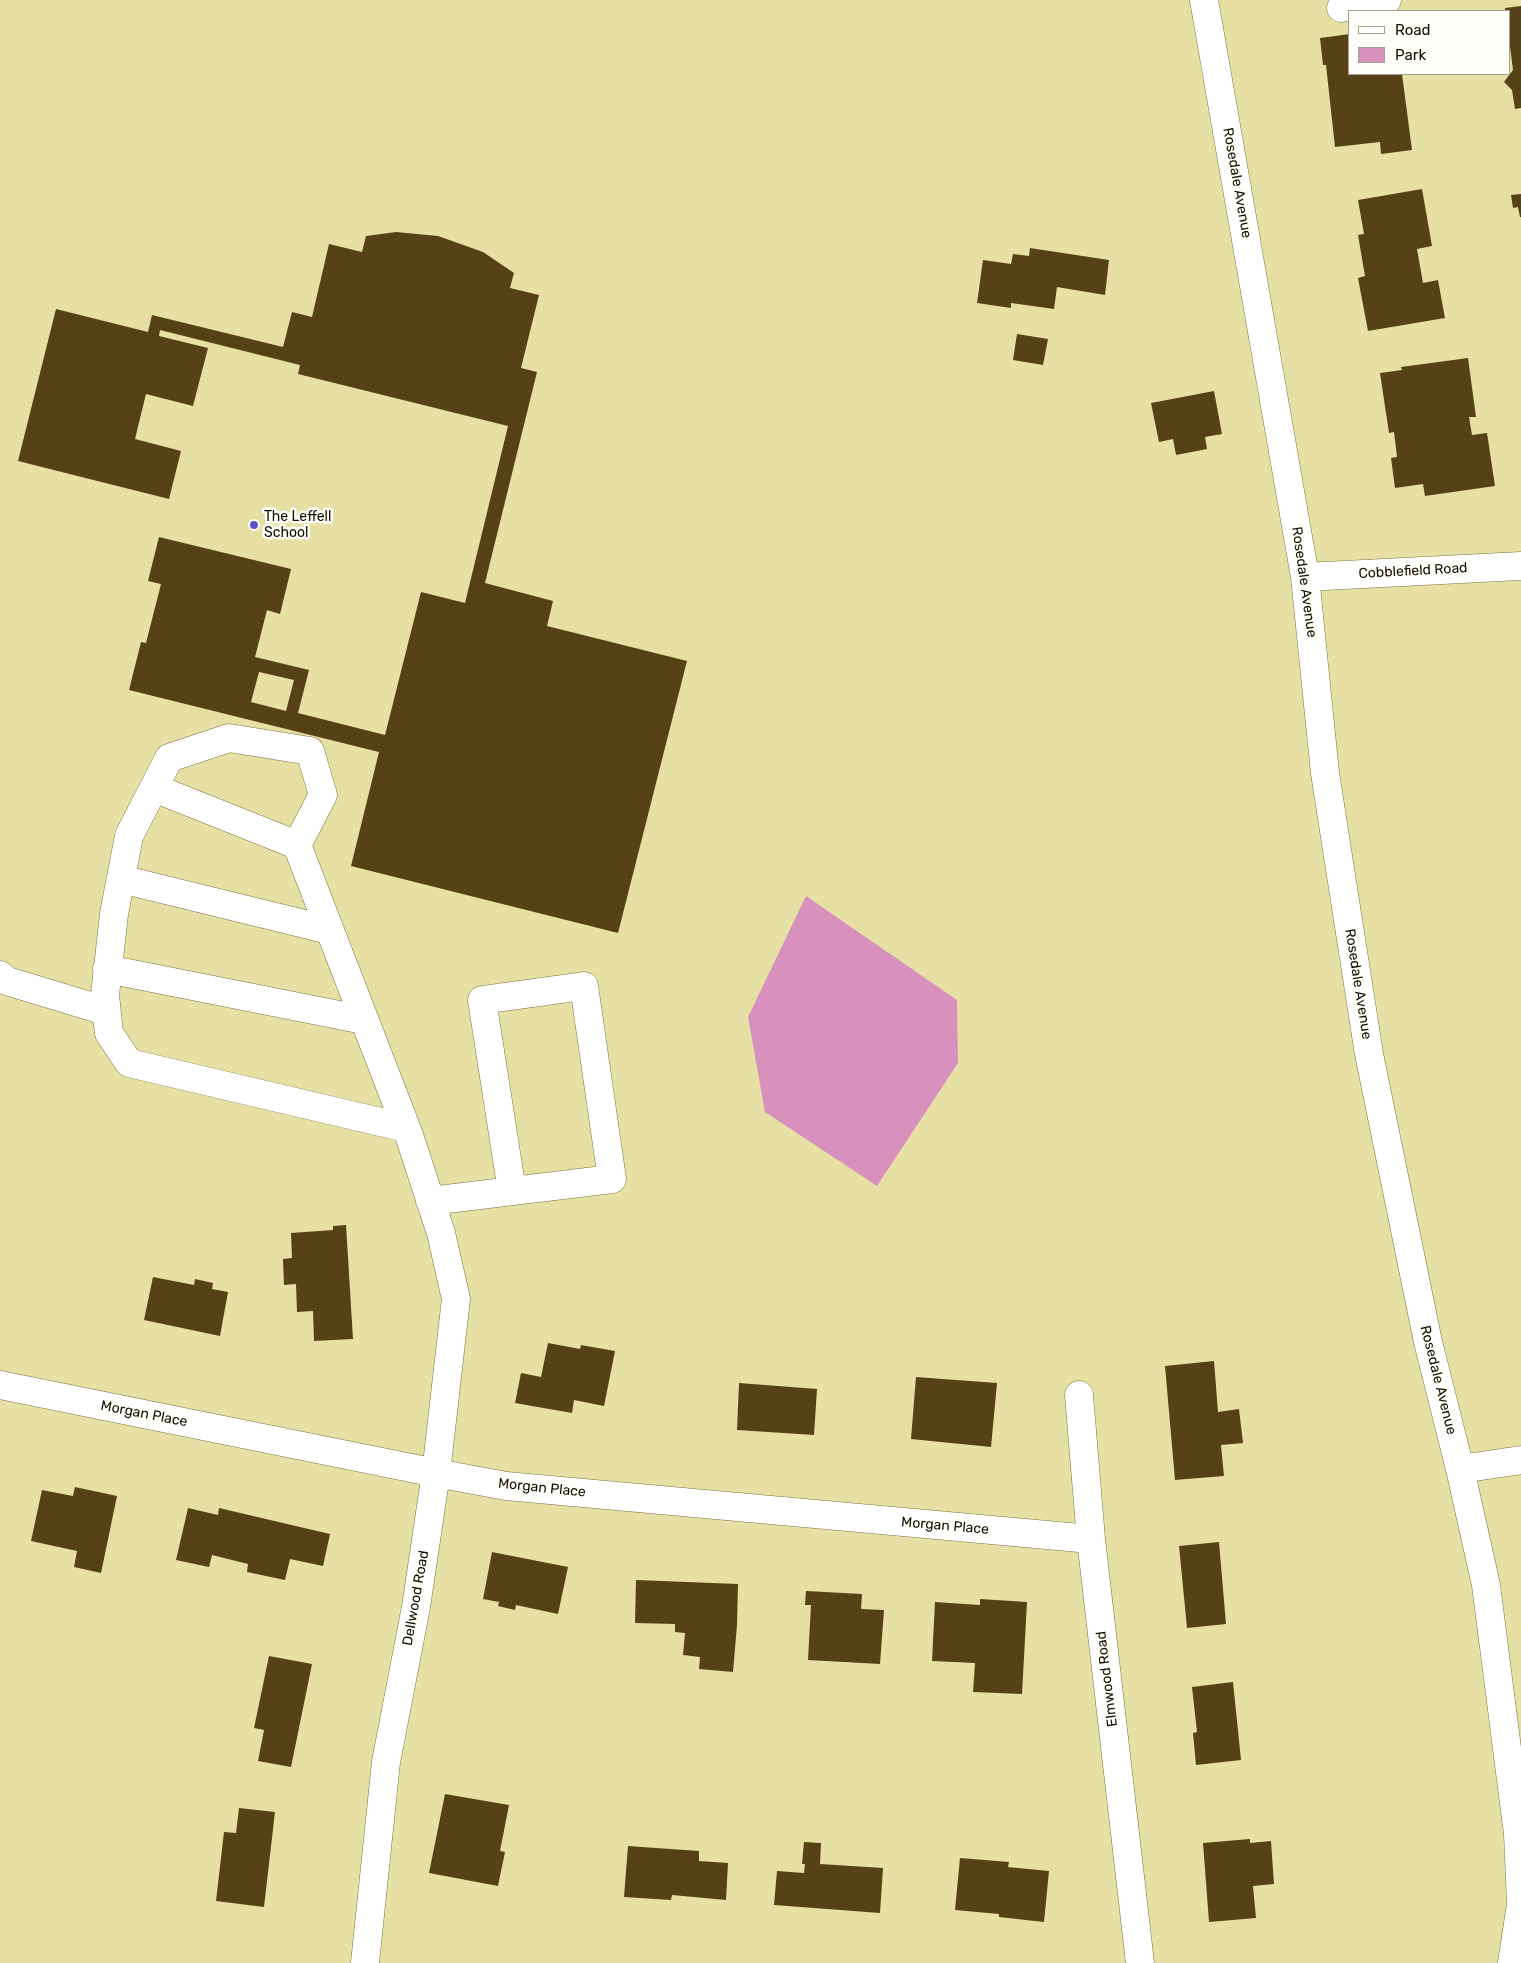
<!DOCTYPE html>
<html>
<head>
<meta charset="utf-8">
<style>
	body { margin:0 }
	#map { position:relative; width:1521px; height:1963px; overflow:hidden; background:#e7e0a5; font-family:Rubik,sans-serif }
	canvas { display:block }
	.legend { position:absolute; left:1348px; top:10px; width:162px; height:65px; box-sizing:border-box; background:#fffef9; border:1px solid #a09e95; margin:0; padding:6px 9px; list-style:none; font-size:15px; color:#110e00 }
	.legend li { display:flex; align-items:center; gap:10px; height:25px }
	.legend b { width:25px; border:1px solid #a09e95 }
</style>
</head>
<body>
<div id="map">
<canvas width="1521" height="1963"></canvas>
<ul class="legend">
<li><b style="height:6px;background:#fff"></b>Road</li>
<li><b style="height:14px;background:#d791bc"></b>Park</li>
</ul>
</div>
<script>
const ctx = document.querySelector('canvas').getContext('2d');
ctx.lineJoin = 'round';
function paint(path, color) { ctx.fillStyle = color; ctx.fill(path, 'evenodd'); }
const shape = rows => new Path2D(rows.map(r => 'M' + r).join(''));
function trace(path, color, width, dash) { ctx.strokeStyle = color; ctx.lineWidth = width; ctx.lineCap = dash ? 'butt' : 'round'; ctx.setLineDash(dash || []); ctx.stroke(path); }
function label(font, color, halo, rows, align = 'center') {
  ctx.font = font + ' Rubik,sans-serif'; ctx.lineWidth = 5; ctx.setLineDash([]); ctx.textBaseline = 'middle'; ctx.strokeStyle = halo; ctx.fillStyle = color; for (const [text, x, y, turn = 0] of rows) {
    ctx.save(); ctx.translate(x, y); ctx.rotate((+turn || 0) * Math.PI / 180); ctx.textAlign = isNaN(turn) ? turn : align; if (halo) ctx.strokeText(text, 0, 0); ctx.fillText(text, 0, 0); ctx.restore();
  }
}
const green = shape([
	[806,896,957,1000,958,1063,877,1186,765,1112,748,1017]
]);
const building = shape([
	[1521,6,1521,108,1515,109,1512,90,1504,82,1513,70,1510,47,1510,11,1505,11,1505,8],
	[1350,34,1350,74,1402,74,1412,150,1381,154,1380,142,1335,147,1326,65,1323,65,1320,38],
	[1422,189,1432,246,1417,249,1423,283,1438,280,1445,318,1368,331,1358,278,1365,276,1358,235,1364,234,1358,200],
	[1521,194,1521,217,1520,217,1518,207,1513,208,1511,195],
	[396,232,438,236,483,252,514,273,510,288,539,295,521,368,537,372,485,583,553,601,547,626,687,661,618,933,351,866,379,752,129,690,141,642,146,643,161,584,148,581,159,537,291,569,280,614,267,610,255,657,309,670,298,713,385,735,421,592,465,603,508,426,298,374,300,365,160,330,159,336,208,348,193,406,146,394,135,439,181,451,169,499,18,461,56,309,148,332,152,315,283,347,292,312,312,317,329,244,362,252,366,236],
	[259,672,294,680,286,711,251,702],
	[1030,248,1109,260,1105,295,1057,287,1054,309,1011,303,1011,308,977,303,983,260,1011,264,1013,254,1029,256],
	[1017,334,1048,339,1043,365,1013,360],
	[1468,358,1476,417,1469,417,1472,435,1487,433,1495,486,1425,496,1423,484,1395,488,1391,458,1397,457,1394,432,1389,433,1380,373,1402,370,1401,367],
	[1214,391,1222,434,1205,437,1207,449,1176,455,1173,439,1159,442,1151,403],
	[346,1225,353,1339,314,1341,313,1311,297,1312,296,1284,284,1285,283,1259,292,1258,291,1233,333,1230,333,1226],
	[153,1277,194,1285,195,1279,213,1283,212,1289,228,1292,220,1336,144,1320],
	[548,1343,580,1349,581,1345,615,1351,604,1406,574,1400,572,1413,515,1403,521,1373,541,1377],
	[1214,1361,1218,1412,1239,1409,1243,1443,1221,1445,1224,1476,1175,1480,1165,1366],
	[916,1377,997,1383,991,1447,911,1439],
	[739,1383,817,1389,814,1435,737,1430],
	[75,1487,117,1496,101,1573,74,1567,77,1551,31,1541,42,1490,73,1496],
	[188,1508,218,1515,219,1508,330,1534,323,1566,290,1559,285,1580,247,1572,248,1564,212,1555,209,1567,176,1560],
	[1219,1542,1226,1624,1187,1628,1179,1546],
	[492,1552,568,1567,558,1614,516,1605,515,1610,498,1606,499,1602,483,1599],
	[636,1580,738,1584,737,1625,733,1672,699,1669,700,1657,683,1655,685,1633,675,1632,675,1624,635,1623],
	[806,1591,862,1594,861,1609,884,1610,880,1664,808,1660,811,1605,805,1605],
	[980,1599,1027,1602,1022,1694,973,1692,975,1663,932,1661,935,1602,980,1605],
	[269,1656,312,1664,291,1767,258,1761,264,1730,254,1728],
	[1233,1682,1241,1760,1196,1765,1193,1733,1197,1732,1192,1687],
	[445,1794,509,1805,500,1851,505,1852,498,1886,429,1873],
	[239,1808,275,1812,264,1907,216,1901,224,1832,236,1833],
	[1250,1839,1250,1843,1271,1841,1274,1884,1253,1886,1256,1918,1209,1922,1203,1843],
	[804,1842,821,1843,820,1864,883,1868,880,1913,774,1905,777,1871,804,1873,805,1864,802,1864],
	[628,1846,699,1851,699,1861,728,1863,726,1900,672,1895,671,1900,624,1897],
	[960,1858,1009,1862,1008,1867,1049,1871,1044,1922,999,1917,999,1914,955,1910]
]);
const minor = shape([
	[1204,0,1305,577,1325,773,1369,1054,1428,1342,1460,1469,1486,1585,1518,1834,1521,1904,1512,1963],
	[1341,8,1387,0],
	[1305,577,1521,566],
	[154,788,297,845,409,1135,441,1233,456,1299,436,1473,416,1607,386,1762,365,1963],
	[297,845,323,795,310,751,229,738,169,758,129,836,114,914,105,995,109,1033,129,1063,406,1128],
	[121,879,329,930],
	[107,969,364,1020],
	[0,975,7,981,106,1011],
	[430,1201,612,1179,584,986,482,1000,512,1191],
	[0,1385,436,1473,506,1486,1091,1539],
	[1079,1395,1091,1539,1140,1963],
	[1460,1469,1521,1460]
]);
const markers = [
	[254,525,5,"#5d52cb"]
];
const streetNames = [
	["Rosedale Avenue",1237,183,80],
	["Cobblefield Road",1413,571,-3],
	["Rosedale Avenue",1304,582,82],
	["Rosedale Avenue",1358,984,81],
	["Rosedale Avenue",1438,1380,76],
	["Morgan Place",144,1414,11],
	["Morgan Place",542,1488,6],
	["Morgan Place",945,1526,5],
	["Dellwood Road",416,1598,-80],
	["Elmwood Road",1107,1679,-97]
];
const poiNames = [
	["The Leffell",264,517],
	["School",264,533]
];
paint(green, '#d791bc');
paint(building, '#574117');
trace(minor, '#7b743d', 29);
trace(minor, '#fff', 28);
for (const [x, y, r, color] of markers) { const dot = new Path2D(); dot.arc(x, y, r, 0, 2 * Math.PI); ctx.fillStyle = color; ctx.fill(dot); trace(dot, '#fffef9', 2); }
label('14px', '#110e00', '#fffef9', streetNames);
label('14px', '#110e00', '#fffef9', poiNames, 'left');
</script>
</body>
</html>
